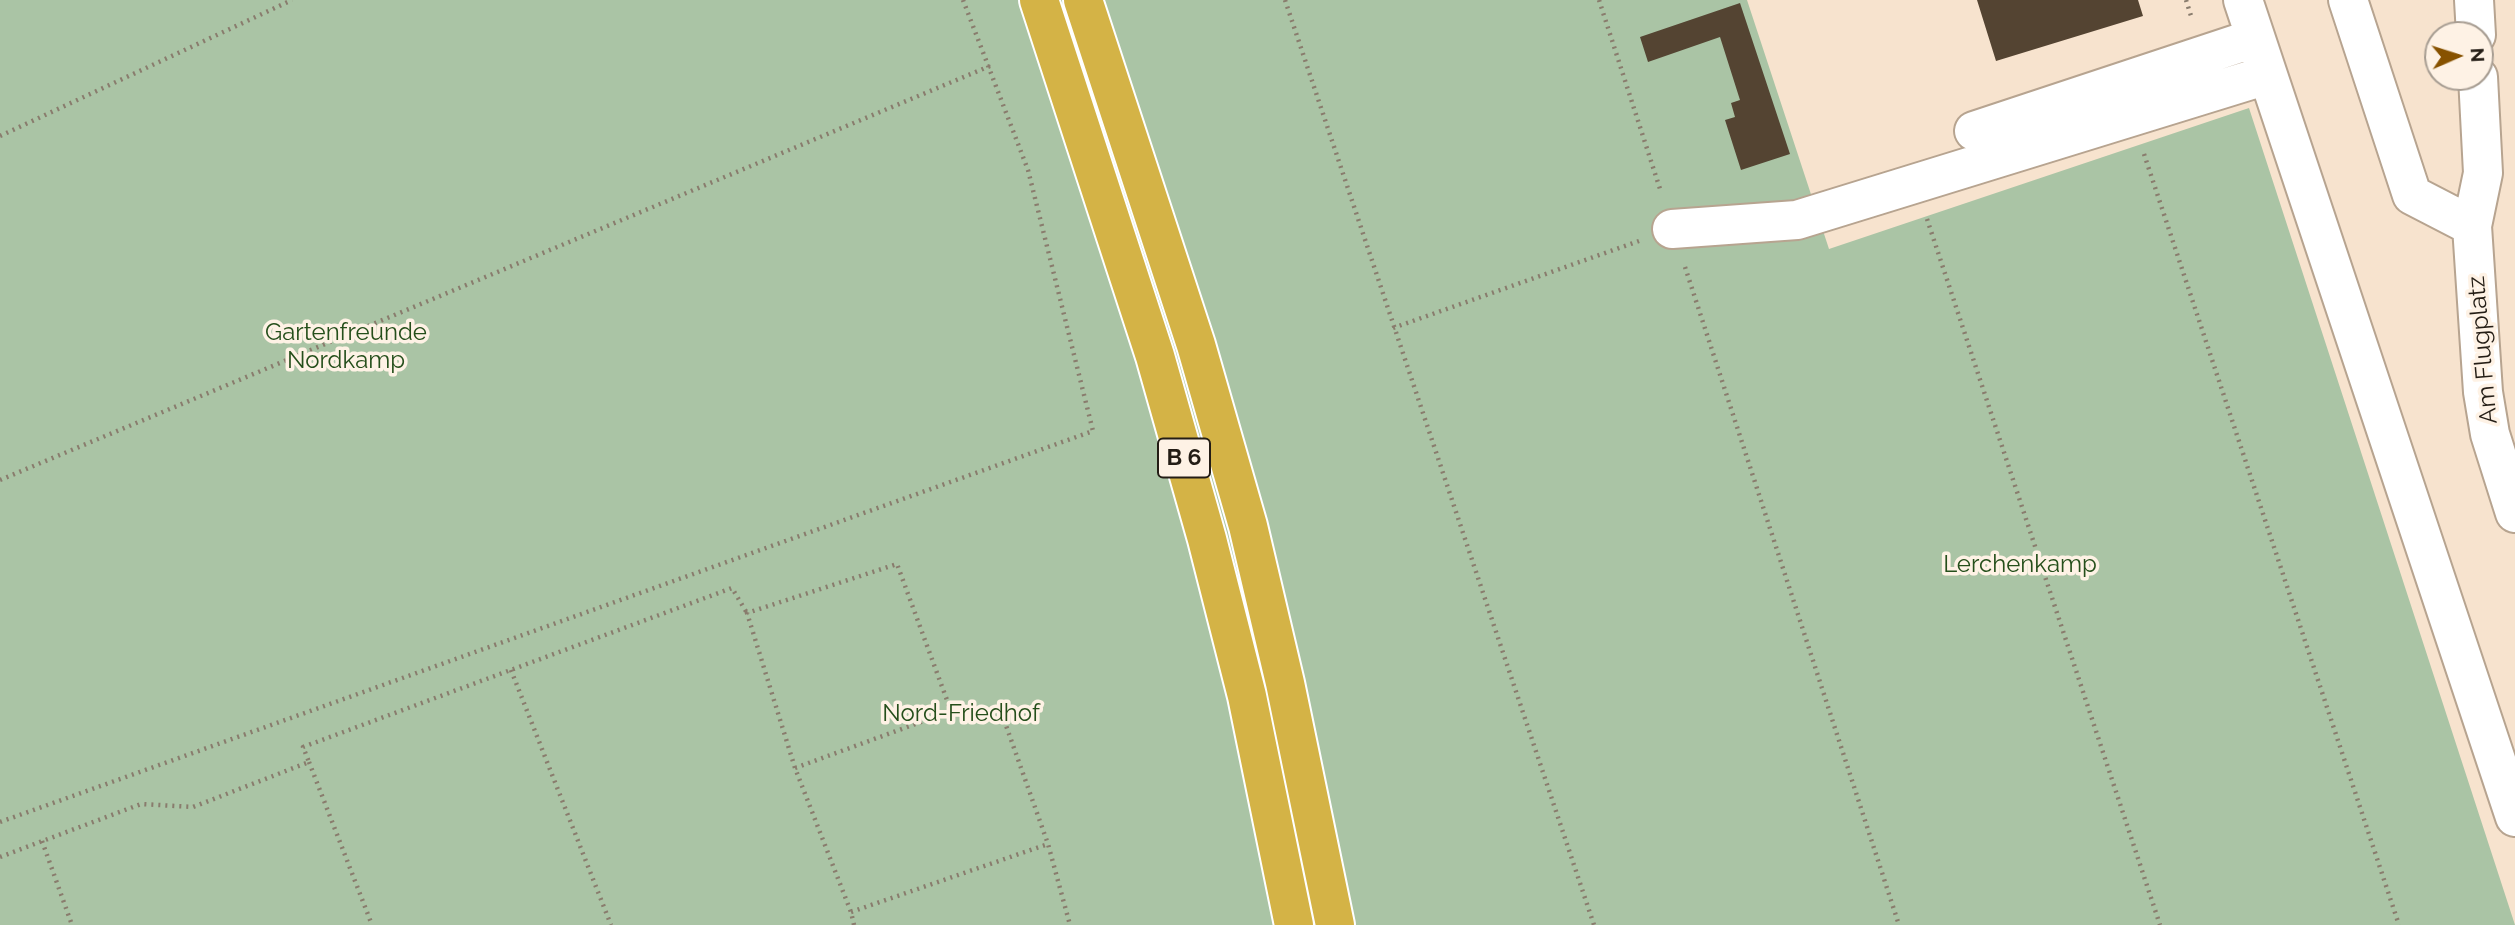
<!DOCTYPE html>
<html>
<head>
<meta charset="utf-8">
<style>
	body { margin:0 }
	#map { position:relative; width:2515px; height:925px; overflow:hidden; background:#f7e3ce; font-family:Raleway,sans-serif }
	canvas { display:block }
	.north { position:absolute; left:2424px; top:21px; width:70px; height:70px; box-sizing:border-box; background:#fef2e5; border:2px solid #a79d92; border-radius:50%; rotate:87deg; font-size:19px; font-weight:700; line-height:28px; text-align:center; color:#241d15 }
	.north::after { content:''; display:block; margin:auto; width:24px; height:32px; background:#875200; clip-path:polygon(50% 0,100% 100%,50% 72%,0 100%) }
</style>
</head>
<body>
<div id="map">
<canvas width="2515" height="925"></canvas>
<div class="north">N</div>
</div>
<script>
const ctx = document.querySelector('canvas').getContext('2d');
ctx.lineJoin = 'round';
function paint(path, color) { ctx.fillStyle = color; ctx.fill(path, 'evenodd'); }
const shape = rows => new Path2D(rows.map(r => 'M' + r).join(''));
function trace(path, color, width, dash) { ctx.strokeStyle = color; ctx.lineWidth = width; ctx.lineCap = dash ? 'butt' : 'round'; ctx.setLineDash(dash || []); ctx.stroke(path); }
function label(font, color, halo, rows, align = 'center') {
  ctx.font = font + ' Raleway,sans-serif'; ctx.lineWidth = 7; ctx.setLineDash([]); ctx.textBaseline = 'middle'; ctx.strokeStyle = halo; ctx.fillStyle = color; for (const [text, x, y, turn = 0] of rows) {
    ctx.save(); ctx.translate(x, y); ctx.rotate((+turn || 0) * Math.PI / 180); ctx.textAlign = isNaN(turn) ? turn : align; if (halo) ctx.strokeText(text, 0, 0); ctx.fillText(text, 0, 0); ctx.restore();
  }
}
const green = shape([
	[0,0,1747,0,1829,249,2249,108,2515,925,0,925]
]);
const building = shape([
	[1977,0,2138,0,2143,16,1996,61],
	[1740,3,1790,154,1741,170,1725,120,1735,117,1731,103,1740,100,1720,37,1648,62,1640,37]
]);
const path = shape([
	[1285,0,1594,925],
	[1599,0,1661,192],
	[2186,0,2192,19],
	[0,136,292,0],
	[2144,154,2399,925],
	[1927,219,2160,925],
	[1685,267,1899,925],
	[1393,328,1639,241],
	[0,480,990,66],
	[511,670,611,925],
	[309,762,372,925],
	[795,768,951,711],
	[0,822,1093,431,1028,170,963,0],
	[42,841,72,925],
	[0,857,141,804,193,807,309,762,303,747,732,588,747,613],
	[851,912,1048,844],
	[854,925,851,912,795,768,747,613,897,564,951,711,1003,717,1048,844,1070,925]
]);
const minor = shape([
	[2243,0,2515,817],
	[2348,0,2412,195,2472,226],
	[2474,0,2476,35],
	[2478,77,2483,173,2472,226,2483,392,2490,434,2515,513],
	[1974,131,2255,38],
	[1672,229,1797,220,2267,75]
]);
const highway = shape([
	[1039,0,1155,356,1207,539,1247,696,1294,925],
	[1083,0,1196,345,1248,526,1285,683,1335,925]
]);
const shields = [
	[1184,458,52]
];
const shieldNames = [
	["B 6",1184,458]
];
const parkNames = [
	["Gartenfreunde",346,333],
	["Nordkamp",346,361],
	["Lerchenkamp",2020,565],
	["Nord-Friedhof",961,714]
];
const streetNames = [
	["Am Flugplatz",2483,350,-95]
];
paint(green, '#aac4a5');
paint(building, '#544432');
trace(minor, '#b7a490', 42);
trace(highway, '#fff', 42);
trace(path, '#897c6d', 4.5, [2, 5]);
trace(minor, '#fff', 38);
trace(highway, '#d4b346', 38);
for (const [x, y, w] of shields) { const box = new Path2D(); box.roundRect(x - w / 2, y - 19.5, w, 39, 5); ctx.fillStyle = '#fef2e5'; ctx.fill(box); trace(box, '#241d15', 2); }
label('bold 23px', '#241d15', null, shieldNames);
label('24px', '#254f1b', '#fef2e5', parkNames);
label('24px', '#241d15', '#fef2e5', streetNames);
</script>
</body>
</html>
